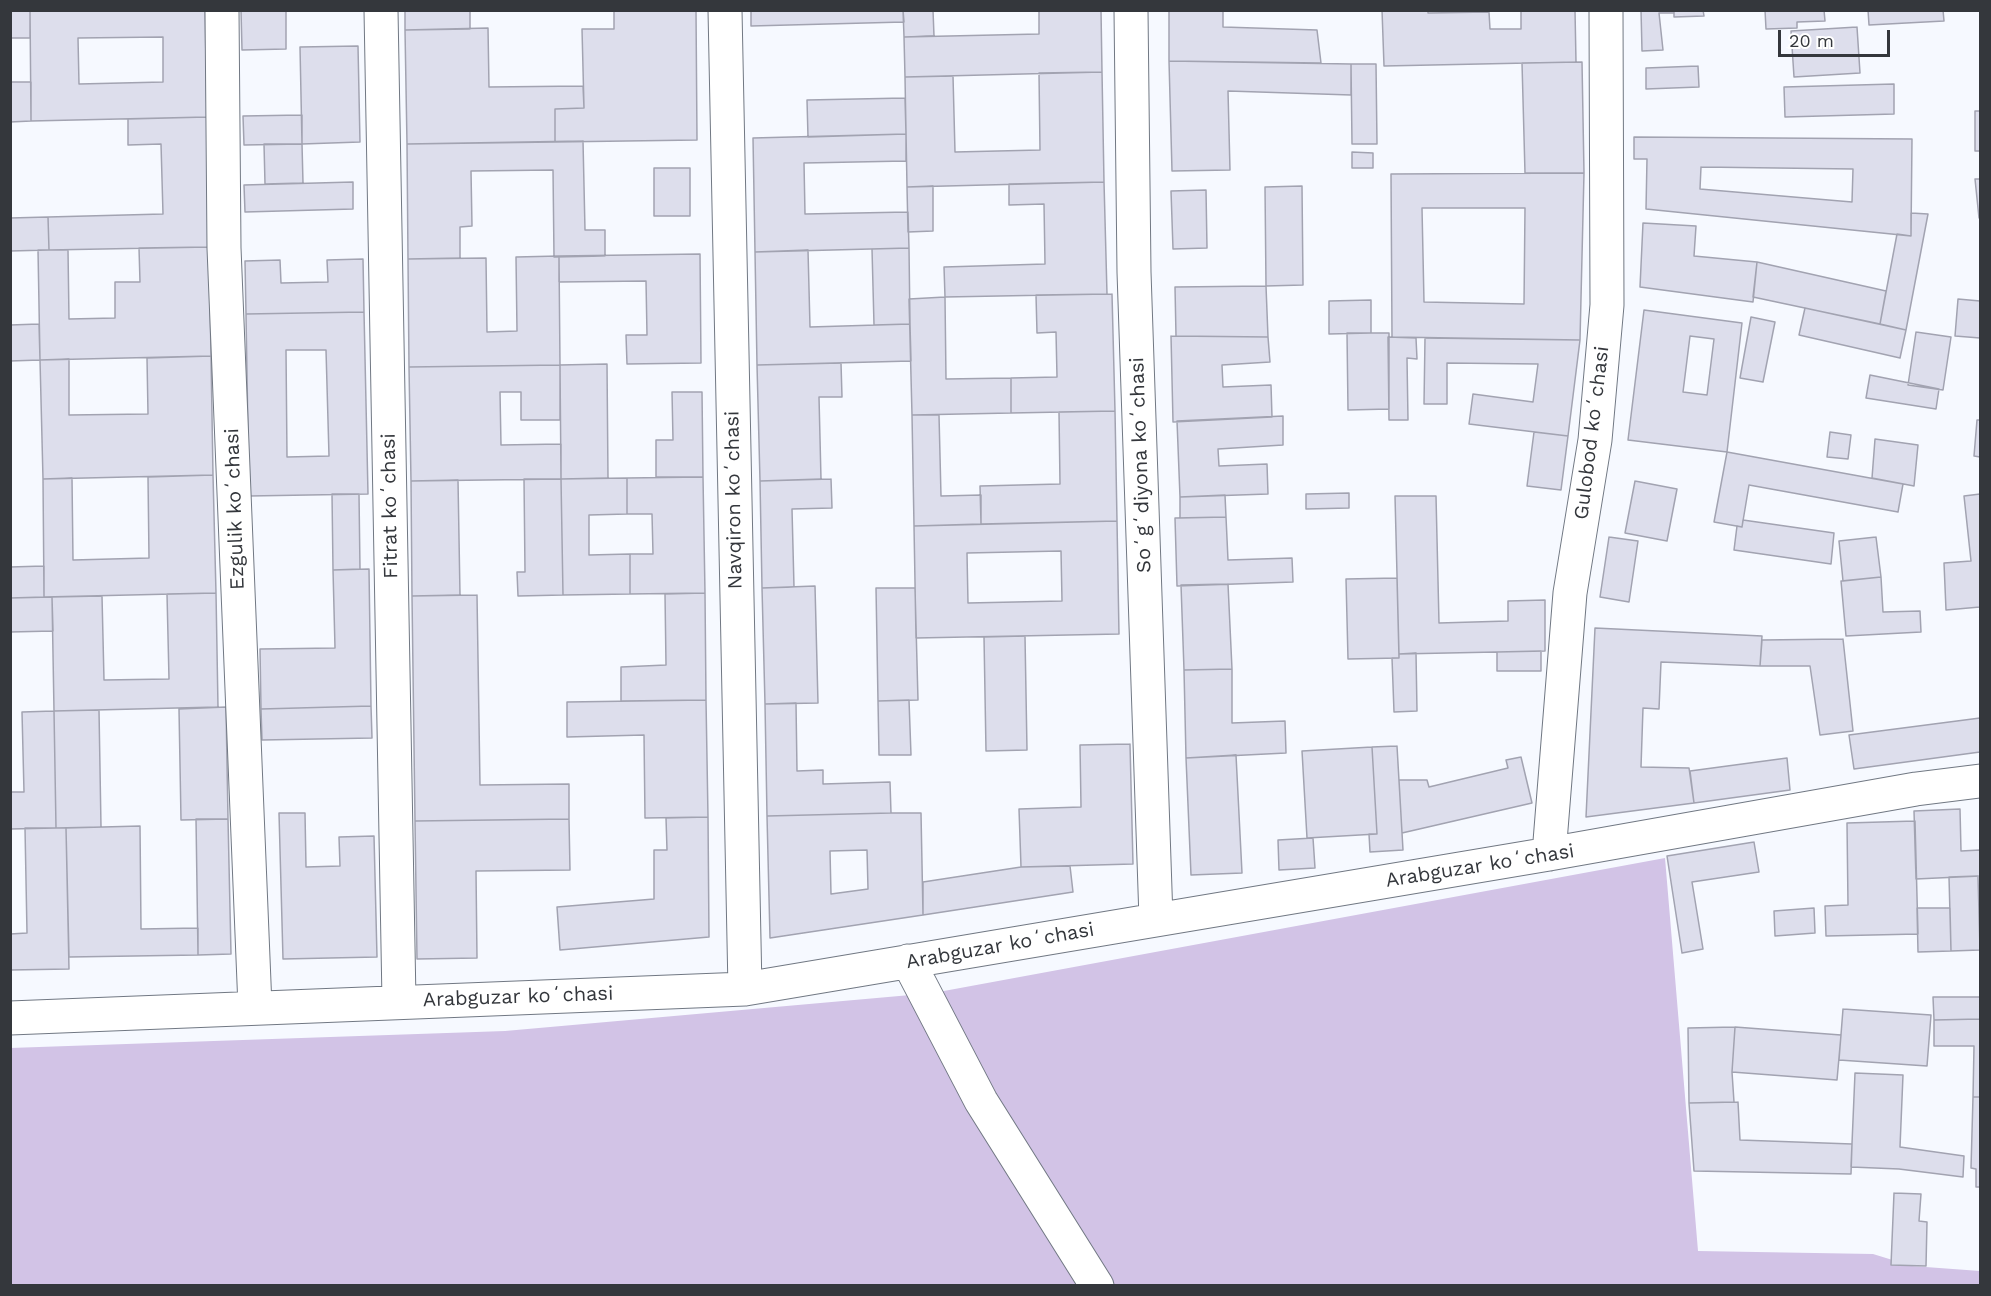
<!DOCTYPE html>
<html>
<head>
<meta charset="utf-8">
<style>
	body { margin:0 }
	#map { position:relative; width:1991px; height:1296px; overflow:hidden; background:#f6f9ff; font-family:"Work Sans",sans-serif }
	canvas { display:block }
	.frame { position:absolute; inset:0; border:12px solid #34373c; pointer-events:none }
	.scale { position:absolute; left:1778px; top:30px; width:112px; height:27px; box-sizing:border-box; border:3px solid #34373c; border-top:0; padding-left:8px; font-size:18px; line-height:21px; white-space:nowrap; color:#34373c; -webkit-text-stroke:4px #fff; paint-order:stroke }
</style>
</head>
<body>
<div id="map">
<canvas width="1991" height="1296"></canvas>
<div class="frame"></div>
<div class="scale">20 m</div>
</div>
<script>
const ctx = document.querySelector('canvas').getContext('2d');
ctx.lineJoin = 'round';
function paint(path, color) { ctx.fillStyle = color; ctx.fill(path, 'evenodd'); }
const shape = rows => new Path2D(rows.map(r => 'M' + r).join(''));
function trace(path, color, width, dash) { ctx.strokeStyle = color; ctx.lineWidth = width; ctx.lineCap = dash ? 'butt' : 'round'; ctx.setLineDash(dash || []); ctx.stroke(path); }
function label(font, color, halo, rows, align = 'center') {
  ctx.font = font + ' "Work Sans",sans-serif'; ctx.lineWidth = 5; ctx.setLineDash([]); ctx.textBaseline = 'middle'; ctx.strokeStyle = halo; ctx.fillStyle = color; for (const [text, x, y, turn = 0] of rows) {
    ctx.save(); ctx.translate(x, y); ctx.rotate((+turn || 0) * Math.PI / 180); ctx.textAlign = isNaN(turn) ? turn : align; if (halo) ctx.strokeText(text, 0, 0); ctx.fillText(text, 0, 0); ctx.restore();
  }
}
const green = shape([
	[1665,858,1698,1251,1873,1254,1912,1266,1980,1271,1980,1285,11,1285,10,1048,505,1031,933,993]
]);
const building = shape([
	[10,10,30,10,30,38,10,38,10,10],
	[30,10,205,10,207,117,31,121,30,10],
	[163,37,163,82,79,84,78,38,163,37],
	[241,10,286,10,286,49,242,50,241,10],
	[405,10,470,10,470,29,405,30,405,10],
	[614,10,696,10,697,140,555,142,555,109,584,108,582,29,614,29,614,10],
	[751,10,903,10,904,22,751,26,751,10],
	[903,10,933,10,934,36,904,37,903,10],
	[1039,10,1101,10,1102,72,905,77,904,37,1039,34,1039,10],
	[1169,10,1223,10,1223,27,1317,30,1321,63,1169,61,1169,10],
	[1382,10,1428,10,1428,13,1489,12,1490,29,1521,29,1521,10,1575,10,1576,62,1384,66,1382,10],
	[1641,10,1674,10,1674,13,1659,13,1663,50,1642,51,1641,10],
	[1674,10,1703,10,1704,16,1674,17,1674,10],
	[1765,10,1824,10,1825,21,1797,22,1797,28,1766,29,1765,10],
	[1868,10,1943,10,1944,21,1869,25,1868,10],
	[1857,27,1860,73,1794,77,1791,31,1857,27],
	[488,28,489,87,583,86,584,108,555,109,555,142,407,144,405,30,488,28],
	[358,46,360,142,302,144,300,47,358,46],
	[1169,61,1351,64,1351,95,1228,91,1230,170,1172,171,1169,61],
	[1582,62,1584,173,1525,173,1522,63,1582,62],
	[1351,64,1376,64,1377,144,1352,144,1351,64],
	[1698,66,1699,87,1646,89,1646,68,1698,66],
	[1102,72,1104,182,907,187,905,77,953,76,955,152,1040,150,1039,73,1102,72],
	[10,82,31,82,31,121,10,122,10,82],
	[1894,84,1894,114,1785,117,1784,87,1894,84],
	[905,98,906,134,808,137,807,100,905,98],
	[1975,111,1980,111,1980,151,1975,151,1975,111],
	[302,115,302,144,244,145,243,116,302,115],
	[207,117,209,247,49,250,48,217,163,214,161,144,128,145,128,119,207,117],
	[906,134,906,161,804,163,805,214,908,212,909,248,755,252,753,138,906,134],
	[1634,137,1912,139,1911,236,1646,209,1647,159,1634,159,1634,137],
	[1701,167,1853,169,1852,202,1700,189,1701,167],
	[583,141,585,230,605,230,605,256,554,257,553,170,471,171,472,226,460,227,460,258,408,259,407,144,583,141],
	[264,144,302,144,303,183,265,184,264,144],
	[1352,152,1373,153,1373,168,1352,168,1352,152],
	[654,168,690,168,690,216,654,216,654,168],
	[1584,173,1580,340,1392,337,1391,174,1584,173],
	[1422,208,1525,208,1524,304,1424,302,1422,208],
	[1975,179,1980,179,1980,218,1979,218,1975,179],
	[353,182,353,209,245,212,244,185,353,182],
	[1104,182,1107,294,945,297,944,267,1045,264,1044,204,1009,205,1009,184,1104,182],
	[933,186,933,231,908,232,907,187,933,186],
	[1302,186,1303,285,1266,286,1265,187,1302,186],
	[1206,190,1207,248,1173,249,1171,191,1206,190],
	[1911,213,1928,214,1906,330,1880,324,1897,234,1911,236,1911,213],
	[48,217,49,250,10,251,10,218,48,217],
	[1643,223,1696,226,1694,256,1757,262,1753,302,1640,287,1643,223],
	[209,247,211,356,40,360,38,250,68,250,69,319,115,318,115,282,140,282,139,248,209,247],
	[909,248,910,324,874,325,872,249,909,248],
	[808,250,810,327,910,324,911,361,757,365,755,252,808,250],
	[700,254,701,363,627,364,626,335,647,335,646,281,559,282,559,256,700,254],
	[559,256,560,365,409,367,408,259,486,258,487,332,517,331,516,257,559,256],
	[363,259,364,312,246,314,245,261,280,260,281,283,328,282,327,260,363,259],
	[1757,262,1886,291,1880,324,1753,297,1757,262],
	[1266,286,1268,337,1176,336,1175,287,1266,286],
	[1112,294,1115,411,1011,413,1011,378,1057,377,1056,332,1037,333,1036,295,1112,294],
	[945,297,946,379,1011,378,1011,413,912,415,909,299,945,297],
	[1958,299,1980,301,1980,338,1955,336,1958,299],
	[1371,300,1371,333,1329,334,1329,301,1371,300],
	[1805,308,1906,330,1900,358,1799,335,1805,308],
	[1644,310,1742,323,1727,452,1628,440,1644,310],
	[1690,336,1714,339,1707,395,1683,392,1690,336],
	[364,312,368,494,249,496,246,314,364,312],
	[286,350,326,350,329,456,287,457,286,350],
	[1751,317,1775,322,1763,382,1740,378,1751,317],
	[39,324,40,360,10,361,10,325,39,324],
	[1916,332,1951,337,1943,390,1908,385,1916,332],
	[1347,333,1389,333,1389,409,1348,410,1347,333],
	[1171,336,1268,337,1270,362,1222,365,1223,387,1271,385,1272,417,1173,422,1171,336],
	[1388,337,1416,338,1417,359,1407,358,1408,420,1389,420,1388,337],
	[1425,338,1580,340,1568,436,1469,424,1473,394,1533,402,1538,364,1447,363,1447,404,1424,404,1425,338],
	[211,356,213,475,43,479,40,360,69,359,69,415,148,414,147,358,211,356],
	[841,363,842,397,819,397,821,479,760,481,757,365,841,363],
	[607,364,608,478,561,479,560,365,607,364],
	[560,365,560,420,521,420,521,392,500,392,501,445,561,444,561,479,411,481,409,367,560,365],
	[1870,375,1939,389,1936,409,1866,398,1870,375],
	[672,392,702,392,703,477,656,477,656,440,673,440,672,392],
	[1115,411,1117,521,981,524,980,486,1060,484,1059,412,1115,411],
	[912,415,939,415,941,496,981,495,981,524,914,526,912,415],
	[1283,416,1283,445,1218,449,1219,466,1267,464,1268,494,1180,497,1177,421,1283,416],
	[1977,420,1980,420,1980,457,1974,456,1977,420],
	[1534,432,1568,436,1561,490,1527,486,1534,432],
	[1830,432,1851,435,1848,459,1827,457,1830,432],
	[1875,439,1918,445,1914,486,1872,478,1875,439],
	[1727,452,1903,484,1898,512,1749,485,1742,527,1714,522,1727,452],
	[213,475,216,593,44,597,43,479,72,478,73,560,149,558,148,477,213,475],
	[703,477,705,593,630,594,630,554,653,554,652,514,627,514,627,478,703,477],
	[627,478,627,514,589,515,589,555,630,554,630,594,563,595,561,479,627,478],
	[524,479,561,479,563,595,518,596,517,572,525,572,524,479],
	[831,479,832,508,792,509,794,587,762,588,760,481,831,479],
	[458,480,460,595,412,596,411,481,458,480],
	[1635,481,1677,489,1667,541,1625,533,1635,481],
	[1349,493,1349,508,1306,509,1306,494,1349,493],
	[332,494,359,494,360,569,333,570,332,494],
	[1980,494,1980,607,1946,610,1944,563,1971,561,1964,496,1980,494],
	[1225,495,1226,517,1180,518,1180,497,1225,495],
	[1395,496,1436,496,1439,623,1508,621,1508,601,1545,600,1545,651,1399,654,1395,496],
	[1226,517,1228,560,1292,558,1293,582,1177,586,1175,518,1226,517],
	[1743,520,1834,533,1831,564,1734,550,1737,526,1742,527,1743,520],
	[1117,521,1119,634,916,638,914,526,1117,521],
	[1061,551,1062,601,968,603,967,553,1061,551],
	[1609,537,1638,541,1629,602,1600,597,1609,537],
	[1876,537,1881,577,1843,581,1839,541,1876,537],
	[44,566,44,597,10,598,10,567,44,566],
	[369,569,371,706,261,709,260,649,335,648,333,570,369,569],
	[1881,577,1883,612,1920,611,1921,632,1846,636,1841,581,1881,577],
	[1397,578,1399,658,1348,659,1346,579,1397,578],
	[1228,584,1232,669,1184,670,1181,585,1228,584],
	[815,586,818,703,765,704,762,588,815,586],
	[876,588,915,588,918,700,878,701,876,588],
	[216,593,218,707,54,711,52,597,102,596,104,680,169,679,167,594,216,593],
	[705,593,706,700,621,701,621,667,666,665,665,594,705,593],
	[477,595,480,785,569,784,569,819,415,821,412,596,477,595],
	[52,597,53,631,10,632,10,598,52,597],
	[1595,628,1762,636,1760,666,1661,662,1659,709,1643,708,1641,767,1689,768,1694,803,1586,817,1595,628],
	[1025,636,1027,750,986,751,984,637,1025,636],
	[1843,639,1853,731,1820,735,1810,666,1760,666,1762,640,1843,639],
	[1541,651,1541,671,1497,671,1497,652,1541,651],
	[1416,653,1417,711,1394,712,1392,658,1399,658,1399,654,1416,653],
	[1232,669,1232,723,1285,721,1286,753,1186,758,1184,670,1232,669],
	[706,700,708,817,645,818,644,735,567,737,567,702,706,700],
	[909,700,911,755,879,755,878,701,909,700],
	[796,703,797,771,823,770,823,784,890,782,891,813,767,816,765,704,796,703],
	[371,706,372,738,262,740,261,709,371,706],
	[226,707,228,819,181,820,179,709,226,707],
	[99,710,101,827,56,828,54,711,99,710],
	[54,711,56,828,10,829,10,792,24,792,22,712,54,711],
	[1980,718,1980,752,1854,769,1849,735,1980,718],
	[1130,744,1133,864,1021,867,1019,809,1081,807,1080,745,1130,744],
	[1397,746,1403,850,1370,852,1369,834,1377,834,1372,747,1397,746],
	[1372,747,1377,834,1307,838,1302,751,1372,747],
	[1236,755,1242,873,1191,875,1186,758,1236,755],
	[1521,757,1532,803,1402,833,1399,780,1427,780,1429,787,1508,768,1506,760,1521,757],
	[1787,758,1790,790,1694,803,1690,771,1787,758],
	[1960,809,1961,851,1980,850,1980,876,1916,879,1914,811,1960,809],
	[279,813,305,813,306,867,340,866,339,837,374,836,377,957,283,959,279,813],
	[891,813,921,813,923,915,770,938,767,816,891,813],
	[867,850,868,889,831,894,830,851,867,850],
	[708,817,709,937,560,950,557,907,654,899,654,850,667,850,666,818,708,817],
	[196,819,228,819,231,954,198,955,196,819],
	[569,819,570,870,476,871,477,958,417,959,415,821,569,819],
	[1915,821,1918,934,1826,936,1825,906,1848,905,1847,823,1915,821],
	[140,826,141,929,198,928,198,955,69,957,66,828,140,826],
	[25,828,66,828,69,969,10,970,10,934,27,933,25,828],
	[1313,838,1315,868,1279,870,1278,840,1313,838],
	[1754,842,1759,872,1692,882,1703,949,1682,953,1667,856,1754,842],
	[1070,866,1073,892,923,915,923,882,1021,867,1070,866],
	[1978,876,1980,950,1951,951,1949,877,1978,876],
	[1814,908,1815,933,1775,936,1774,911,1814,908],
	[1917,908,1950,908,1951,951,1918,952,1917,908],
	[1933,997,1980,997,1980,1019,1934,1020,1933,997],
	[1843,1009,1931,1015,1927,1066,1839,1060,1843,1009],
	[1980,1019,1980,1097,1973,1097,1974,1046,1934,1046,1934,1020,1980,1019],
	[1735,1027,1841,1035,1837,1080,1732,1072,1735,1027],
	[1735,1027,1732,1072,1734,1102,1689,1103,1688,1028,1735,1027],
	[1855,1073,1903,1075,1900,1147,1964,1156,1963,1177,1899,1169,1851,1167,1855,1073],
	[1973,1097,1980,1097,1980,1187,1976,1187,1976,1169,1971,1168,1973,1097],
	[1738,1102,1740,1140,1852,1144,1851,1174,1694,1171,1689,1103,1738,1102],
	[1894,1193,1921,1194,1919,1221,1927,1222,1926,1266,1891,1265,1894,1193]
]);
const minor = shape([
	[222,10,224,248,255,1007],
	[381,10,399,1001],
	[725,10,745,989],
	[1131,10,1134,272,1156,919],
	[1549,854,1570,593,1595,440,1607,305,1606,10],
	[908,961,981,1101,1097,1286],
	[10,1018,745,989,1549,854,1916,789,1980,781]
]);
const streetNames = [
	["Gulobod koʻchasi",1592,433,-83],
	["Soʻgʻdiyona koʻchasi",1141,465,-92],
	["Navqiron koʻchasi",734,500,-91],
	["Fitrat koʻchasi",390,506,-91],
	["Ezgulik koʻchasi",235,509,-92],
	["Arabguzar koʻchasi",1480,866,-9],
	["Arabguzar koʻchasi",1000,946,-10],
	["Arabguzar koʻchasi",518,997,-2]
];
paint(green, '#d2c3e6');
paint(building, '#dddeec');
trace(building, '#a2a3b1', 1.5);
trace(minor, '#717883', 35);
trace(minor, '#fff', 33);
label('20px', '#34373c', '#fff', streetNames);
</script>
</body>
</html>
